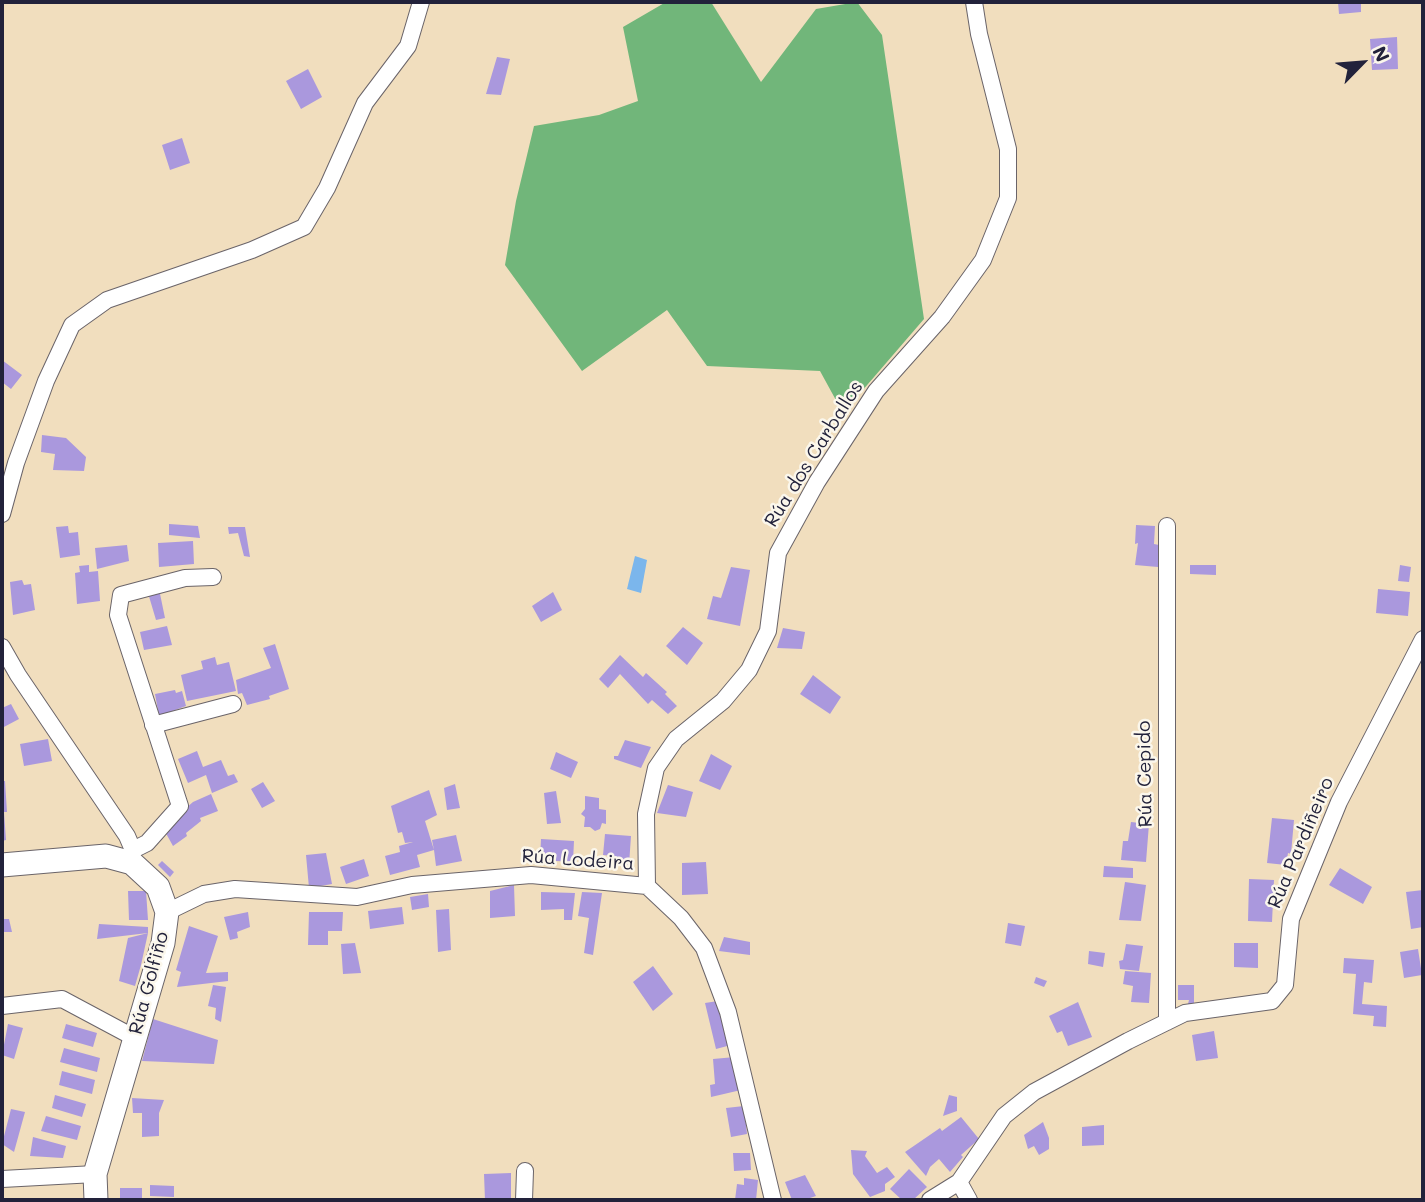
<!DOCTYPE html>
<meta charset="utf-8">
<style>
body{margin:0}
#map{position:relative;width:1425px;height:1202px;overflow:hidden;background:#f1debe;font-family:Mali,sans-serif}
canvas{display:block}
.frame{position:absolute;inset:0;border:4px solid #22223b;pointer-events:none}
.north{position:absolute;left:1327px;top:28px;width:70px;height:70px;-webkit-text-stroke:5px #fbf7ec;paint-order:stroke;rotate:65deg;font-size:19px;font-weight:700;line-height:28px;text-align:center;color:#22223b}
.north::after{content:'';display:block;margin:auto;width:24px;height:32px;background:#22223b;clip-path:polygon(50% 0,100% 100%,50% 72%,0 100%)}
</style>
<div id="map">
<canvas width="1425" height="1202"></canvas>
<div class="frame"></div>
<div class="north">N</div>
</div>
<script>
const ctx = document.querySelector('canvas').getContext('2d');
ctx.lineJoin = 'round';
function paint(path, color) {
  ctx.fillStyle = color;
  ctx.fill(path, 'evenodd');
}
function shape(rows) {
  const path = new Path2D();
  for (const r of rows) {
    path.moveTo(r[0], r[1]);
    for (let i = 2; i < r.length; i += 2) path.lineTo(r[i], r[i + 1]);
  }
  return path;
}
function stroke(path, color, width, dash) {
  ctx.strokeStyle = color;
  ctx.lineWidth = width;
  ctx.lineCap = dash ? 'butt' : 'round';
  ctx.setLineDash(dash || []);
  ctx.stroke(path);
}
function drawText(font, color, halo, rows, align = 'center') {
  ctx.font = font + ' Mali,sans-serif';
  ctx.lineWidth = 5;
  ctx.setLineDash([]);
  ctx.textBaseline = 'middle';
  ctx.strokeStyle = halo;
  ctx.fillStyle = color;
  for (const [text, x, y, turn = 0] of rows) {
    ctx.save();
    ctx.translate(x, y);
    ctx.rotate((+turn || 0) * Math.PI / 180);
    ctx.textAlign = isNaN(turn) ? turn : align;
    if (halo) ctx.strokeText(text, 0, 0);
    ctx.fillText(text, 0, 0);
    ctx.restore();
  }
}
paint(shape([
 [666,2,711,2,761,82,816,9,857,2,882,35,924,319,843,413,820,371,707,366,667,310,582,371,505,265,516,201,534,126,599,115,638,101,623,27]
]), '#71b67a');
paint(shape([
 [635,556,647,560,641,593,627,589]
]), '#7bb6ec');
paint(shape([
 [1338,2,1361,2,1361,12,1339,14],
 [1397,37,1398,69,1372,70,1370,39],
 [497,57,510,59,501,95,486,94],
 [308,69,322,97,301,109,286,81],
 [182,138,190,163,170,170,162,145],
 [2,360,22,375,11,389,2,382],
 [42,435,66,438,86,457,84,471,53,470,55,454,41,452],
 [169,524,198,526,200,538,169,535],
 [1136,525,1155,526,1154,544,1159,545,1158,567,1135,565,1138,543,1135,544],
 [68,526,69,533,78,532,80,555,60,558,56,527],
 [228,527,245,527,250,557,244,556,238,533,229,534],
 [193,541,194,564,159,567,158,543],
 [127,545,129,561,97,569,95,548],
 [89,565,89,572,98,571,100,601,77,604,75,573,80,572,79,566],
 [1190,565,1216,565,1216,575,1190,574],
 [1400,565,1411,567,1409,582,1398,581],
 [731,567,750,570,740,626,707,619,713,596,721,598],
 [22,580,24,585,31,584,35,610,13,615,10,582],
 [159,589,165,618,156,620,148,593],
 [1378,589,1410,592,1408,616,1376,613],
 [553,592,562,610,541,622,532,606],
 [167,626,172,645,144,650,140,632],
 [683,627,703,643,687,665,666,646],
 [783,628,805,632,802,649,777,648],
 [275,644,289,689,269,696,270,699,247,705,242,693,238,694,236,680,271,668,263,648],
 [620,655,643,677,646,673,667,692,665,694,677,706,668,714,652,700,648,704,620,674,608,688,599,679],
 [215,657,217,665,229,662,236,691,187,701,181,675,203,669,201,661],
 [813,675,841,697,830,714,800,694],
 [175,690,176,693,182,691,186,706,159,716,155,694],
 [11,704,19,719,2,728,2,708],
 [48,739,52,761,24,766,20,744],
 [625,740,651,747,641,768,614,759,614,756,618,756],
 [197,751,203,767,221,760,228,776,234,774,238,782,212,793,206,775,188,783,178,759],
 [556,752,578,762,571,778,550,769],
 [711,754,732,766,720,790,699,781],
 [2,781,5,781,7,812,4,812,6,840,2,841],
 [263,782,275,801,262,808,251,789],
 [455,784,460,808,447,810,444,788],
 [668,785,693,792,686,817,657,813],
 [429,790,437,815,425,821,434,850,432,840,456,835,462,861,436,866,434,850,417,855,420,867,390,875,385,856,400,852,399,846,413,842,405,843,402,832,398,833,391,806],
 [556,791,561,823,547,824,544,793],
 [211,794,218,811,200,818,201,821,186,833,187,836,173,846,163,828,193,802],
 [585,796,599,798,599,809,606,810,606,824,602,823,600,829,595,831,590,827,584,827,585,817,581,814,585,809],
 [1272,818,1294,820,1291,854,1288,853,1286,865,1267,863],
 [1131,822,1149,824,1146,862,1121,860,1123,841,1128,841],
 [605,834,631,836,629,865,615,863,614,856,603,855],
 [541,839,574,841,573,862,540,860],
 [326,853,332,884,309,888,306,855],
 [364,859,369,876,346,884,340,867],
 [162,861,174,872,170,877,158,865],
 [706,862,708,894,682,895,682,863],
 [1104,866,1133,868,1133,878,1103,877],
 [1340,868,1372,887,1363,904,1329,885],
 [1249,879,1274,880,1272,922,1248,921],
 [1125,882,1146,885,1141,921,1119,920],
 [514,885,515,916,490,918,490,891],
 [1423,890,1423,927,1411,929,1406,892],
 [128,891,146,891,148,920,129,920],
 [541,892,575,893,572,920,564,920,564,909,541,910],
 [582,892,602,893,593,955,584,953,589,918,578,916],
 [428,894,429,907,412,910,410,897],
 [402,907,404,924,370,929,368,911],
 [449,909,451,950,438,952,436,910],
 [248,912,250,927,237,932,238,938,230,940,224,917],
 [309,912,343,912,342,931,328,931,328,945,308,945],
 [2,919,9,919,12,932,2,932],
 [1008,923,1025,926,1021,946,1005,943],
 [99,924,148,927,148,933,141,965,135,986,119,981,128,938,148,933,97,939],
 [189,926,218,936,206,973,228,972,228,981,177,987,181,972,176,970],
 [724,937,750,942,750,955,719,951],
 [355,943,361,973,343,974,341,944],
 [1234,943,1258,943,1258,968,1234,967],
 [1126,944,1143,946,1139,971,1120,969,1119,961,1123,960],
 [1418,949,1422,975,1404,978,1400,952],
 [1089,951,1105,953,1103,967,1088,964],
 [1344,958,1374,960,1372,983,1364,982,1362,1004,1387,1006,1386,1027,1373,1026,1374,1016,1353,1014,1356,974,1343,973],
 [653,966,673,994,653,1011,633,982],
 [1125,971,1151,973,1149,1003,1131,1002,1133,986,1123,984],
 [1036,977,1047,981,1044,987,1034,983],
 [213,985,226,987,221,1022,215,1019,216,1008,208,1006],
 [1178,985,1194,985,1194,1004,1188,1004,1189,1000,1178,1000],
 [718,1001,731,1045,716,1049,705,1003],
 [1078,1002,1092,1037,1068,1046,1062,1031,1057,1033,1049,1016],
 [153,1019,218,1040,214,1064,142,1061],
 [8,1024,23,1028,14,1059,2,1055],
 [66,1024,97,1033,93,1047,62,1038],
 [1214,1031,1218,1058,1196,1061,1192,1035],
 [64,1048,100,1058,97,1072,60,1062],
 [735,1057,741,1090,711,1097,710,1085,715,1084,713,1059],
 [62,1071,95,1080,92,1094,59,1085],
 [55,1095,86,1104,82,1117,52,1108],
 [949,1095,957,1097,957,1111,943,1116],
 [132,1098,164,1100,159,1113,159,1136,142,1137,142,1113,133,1113],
 [744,1106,747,1134,731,1137,726,1108],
 [11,1109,25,1112,14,1152,2,1144],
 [46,1116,81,1126,77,1140,41,1131],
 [961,1117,979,1139,961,1155,963,1157,950,1172,939,1159,930,1167,926,1176,905,1152,940,1128,942,1131],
 [1043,1122,1049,1138,1049,1149,1039,1155,1034,1146,1028,1149,1024,1135],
 [1104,1125,1104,1145,1082,1146,1082,1127],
 [33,1137,66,1146,63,1158,30,1156],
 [851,1150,867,1151,865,1156,877,1173,887,1167,895,1177,885,1184,885,1191,870,1197,853,1174],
 [733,1153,750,1153,751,1170,734,1171],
 [909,1169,927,1187,913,1200,902,1200,890,1189],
 [511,1173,511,1200,485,1200,484,1174],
 [805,1175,816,1196,804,1200,792,1200,785,1182],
 [744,1178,758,1180,756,1200,735,1200,737,1184,744,1185],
 [150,1185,174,1186,174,1197,150,1196],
 [120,1188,142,1188,142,1200,120,1200]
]), '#aa98dd');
const minor = shape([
 [2,514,16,463,46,381,72,325,107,300,252,250,304,227,327,188,365,103,408,46,421,2],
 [1167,526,1167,1022],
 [2,647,18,675,127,836,133,850,132,861],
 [153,725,233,704],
 [133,850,147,843,180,806,118,615,121,595,185,578,213,577],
 [647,886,646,814,656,768,676,739,723,701,749,670,768,631,778,553,817,482,876,391,942,317,983,260,1008,198,1008,149,979,34,974,2],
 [167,912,204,894,235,889,357,897,412,885,531,875,647,886,681,918,704,948,728,1012,773,1200],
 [2,1006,62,999,135,1038],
 [2,1179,95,1174],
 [959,1182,969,1200],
 [524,1200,525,1171],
 [930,1200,959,1182,1004,1116,1034,1092,1128,1041,1185,1013,1272,1001,1285,985,1291,919,1339,802,1423,639]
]);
const secondary = shape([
 [2,865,106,856,132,863,158,887,167,912,163,943,95,1174,96,1200]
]);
stroke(minor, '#6a6469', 18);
stroke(secondary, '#6a6469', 25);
stroke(minor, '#fff', 16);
stroke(secondary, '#fff', 23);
drawText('19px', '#22223b', '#fbf7ec', [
 ["Rúa dos Carballos",814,454,-58],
 ["Rúa Cepido",1145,774,-91],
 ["Rúa Pardiñeiro",1301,843,-67],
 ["Rúa Lodeira",578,860,4],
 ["Rúa Golfiño",149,983,-75]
]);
</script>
